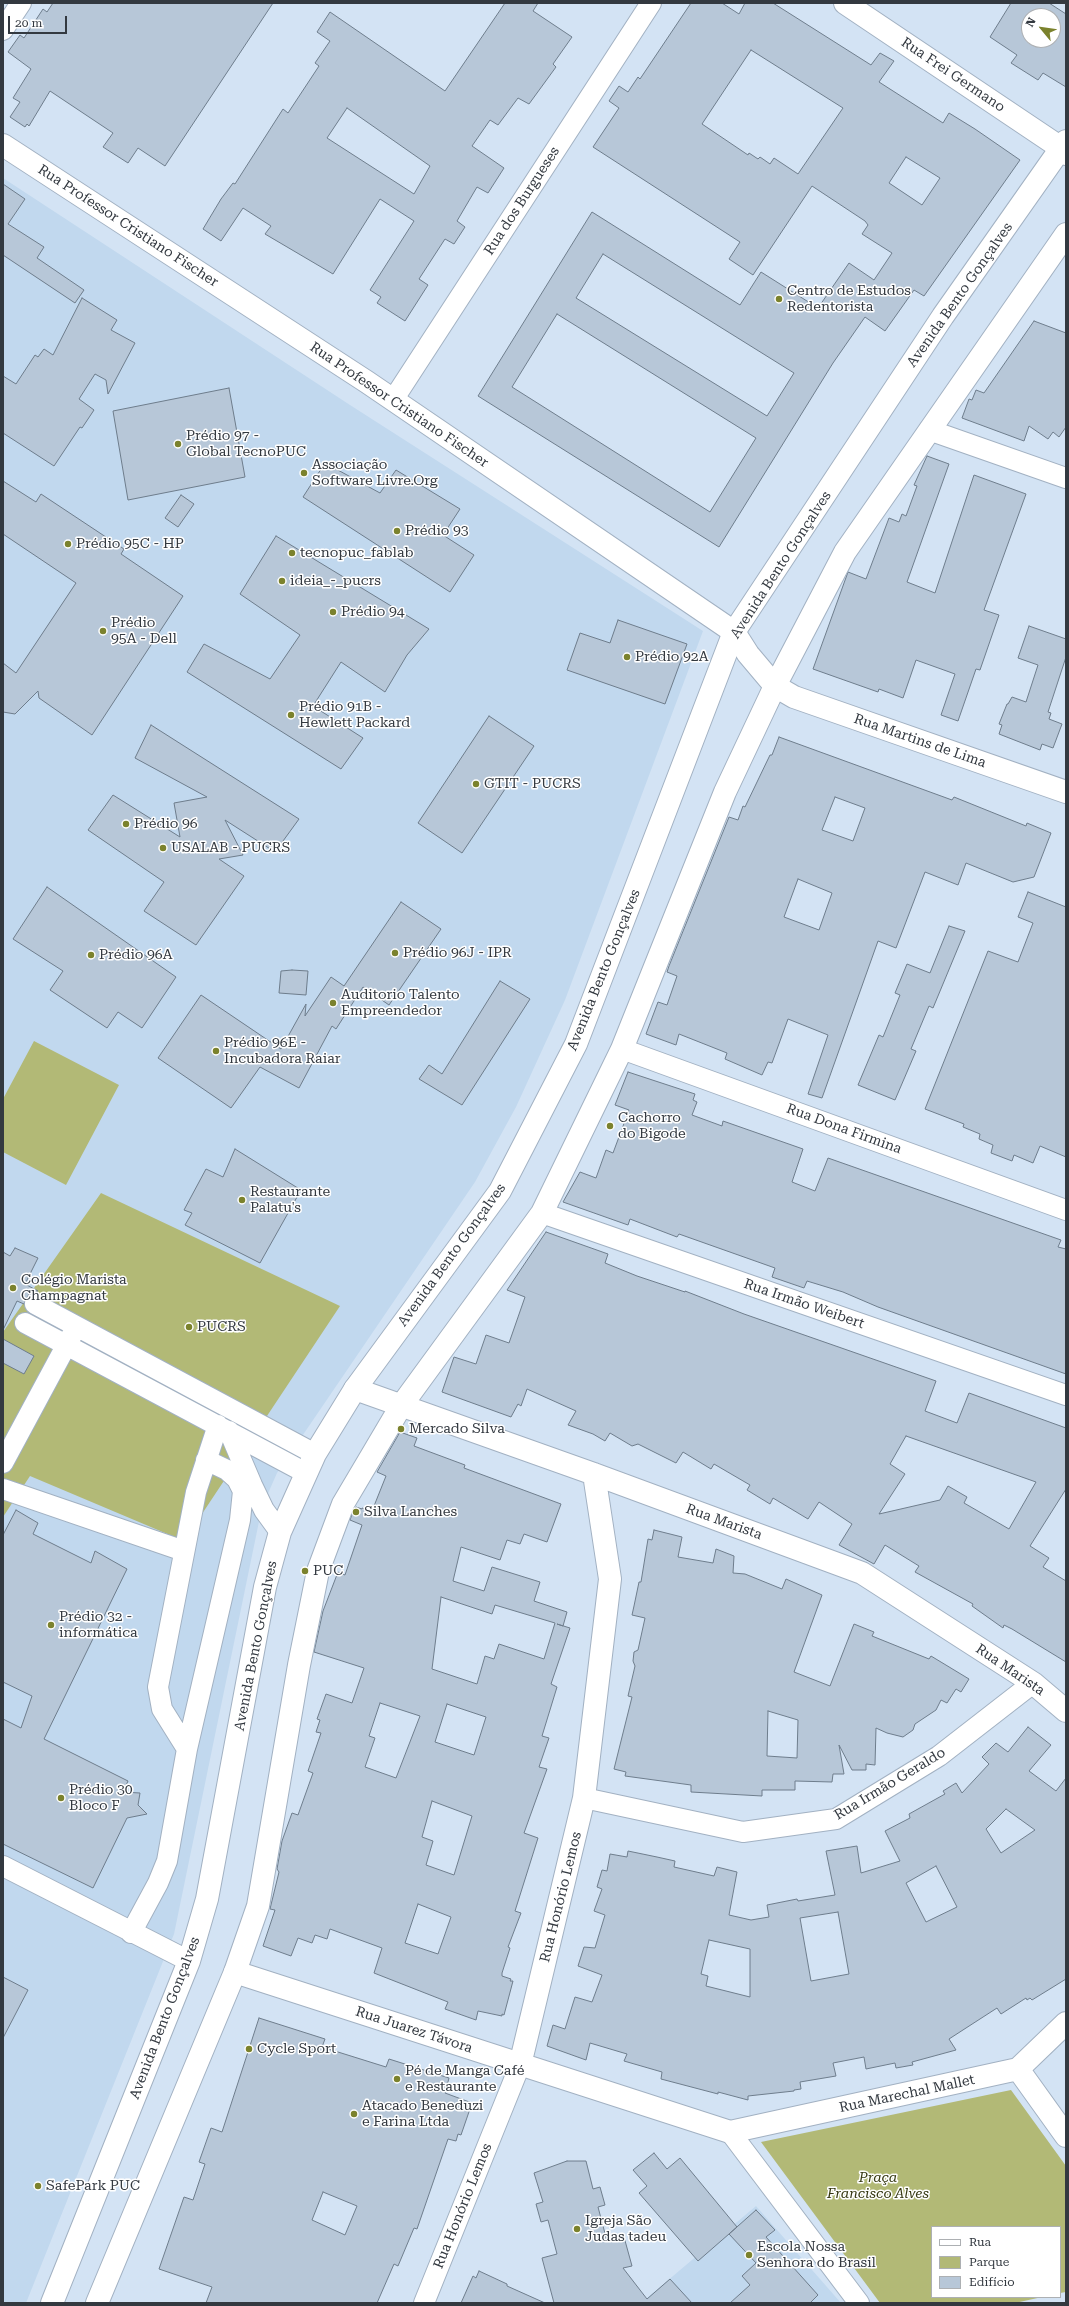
<!DOCTYPE html>
<meta charset="utf-8">
<style>
body{margin:0}
#map{position:relative;width:1069px;height:2306px;overflow:hidden;background:#d3e3f4;font-family:"Roboto Serif",serif}
canvas{display:block}
.frame{position:absolute;inset:0;border:4px solid #333940;pointer-events:none}
.legend{position:absolute;left:931px;top:2226px;width:130px;height:72px;box-sizing:border-box;background:#fff;border:1px solid #adb0b3;margin:0;padding:5px 7px;list-style:none;font-size:12px;color:#333940}
.legend li{display:flex;align-items:center;gap:8px;height:20px}
.legend b{width:20px;border:1px solid #adb0b3}
.north{position:absolute;left:1021px;top:8px;width:40px;height:40px;box-sizing:border-box;background:#fff;border:1px solid #adb0b3;border-radius:50%;rotate:299deg;font-size:11px;font-weight:700;line-height:16px;text-align:center;color:#333940}
.north::after{content:'';display:block;margin:auto;width:14px;height:18px;background:#7b822d;clip-path:polygon(50% 0,100% 100%,50% 72%,0 100%)}
.scale{position:absolute;left:8px;top:16px;width:59px;height:18px;box-sizing:border-box;border:2px solid #333940;border-top:0;padding-left:5px;font-size:12px;line-height:14px;white-space:nowrap;color:#333940;-webkit-text-stroke:3px #fff;paint-order:stroke}
</style>
<div id="map">
<canvas width="1069" height="2306"></canvas>
<div class="frame"></div>
<ul class="legend">
<li><b style="height:5px;background:#fff"></b>Rua</li>
<li><b style="height:11px;background:#b2b976"></b>Parque</li>
<li><b style="height:11px;background:#b7c7d8"></b>Edifício</li>
</ul>
<div class="north">N</div>
<div class="scale">20 m</div>
</div>
<script>
const ctx = document.querySelector('canvas').getContext('2d');
ctx.lineJoin = 'round';
function paint(path, color) {
  ctx.fillStyle = color;
  ctx.fill(path, 'evenodd');
}
function shape(rows) {
  const path = new Path2D();
  for (const r of rows) {
    path.moveTo(r[0], r[1]);
    for (let i = 2; i < r.length; i += 2) path.lineTo(r[i], r[i + 1]);
  }
  return path;
}
function stroke(path, color, width, dash) {
  ctx.strokeStyle = color;
  ctx.lineWidth = width;
  ctx.lineCap = dash ? 'butt' : 'round';
  ctx.setLineDash(dash || []);
  ctx.stroke(path);
}
function drawText(font, color, halo, rows, align = 'center') {
  ctx.font = font + ' "Roboto Serif",serif';
  ctx.lineWidth = 3;
  ctx.setLineDash([]);
  ctx.textBaseline = 'middle';
  ctx.strokeStyle = halo;
  ctx.fillStyle = color;
  for (const [text, x, y, turn = 0] of rows) {
    ctx.save();
    ctx.translate(x, y);
    ctx.rotate((+turn || 0) * Math.PI / 180);
    ctx.textAlign = isNaN(turn) ? turn : align;
    if (halo) ctx.strokeText(text, 0, 0);
    ctx.fillText(text, 0, 0);
    ctx.restore();
  }
}
paint(shape([
 [3,178,350,405,703,631,565,1000,516,1107,475,1182,277,1473,262,1507,174,1934,26,2303,3,2303],
 [756,2206,841,2303,641,2303]
]), '#c1d8ee');
paint(shape([
 [34,1041,119,1085,66,1185,3,1152,3,1099],
 [101,1193,340,1306,184,1541,30,1476,3,1517,3,1332],
 [1011,2090,1066,2166,1066,2292,1060,2293,1060,2227,932,2227,932,2297,1042,2297,1015,2303,880,2303,761,2142]
]), '#b2b976');
const building = shape([
 [53,3,273,3,165,166,138,148,128,163,103,147,113,133,50,91,29,126,27,124,25,127,10,117,20,102,13,98,31,69,8,52,20,35,24,38,43,9,47,12,53,3],
 [505,3,538,3,533,11,572,37,553,64,556,67,529,104,518,98,498,125,490,120,472,146,504,168,488,193,477,187,457,221,465,227,454,244,445,239,419,279,428,285,405,321,377,303,381,297,370,290,414,221,380,199,333,274,265,234,271,226,243,208,221,241,203,229,221,199,233,183,235,184,283,109,288,113,319,66,315,63,330,41,317,32,330,12,445,91,505,3],
 [347,108,430,166,414,194,327,138,347,108],
 [691,3,722,3,739,14,745,3,773,3,871,65,880,53,894,61,879,82,943,123,949,113,975,129,1020,160,924,296,914,290,885,331,865,317,833,363,719,547,478,396,592,212,740,305,761,272,818,308,849,263,874,280,892,253,862,234,868,225,865,221,812,186,753,275,729,259,740,242,593,147,619,108,609,101,619,86,628,92,638,77,640,79,691,3],
 [751,50,843,108,798,174,774,158,770,164,760,157,758,159,749,153,748,155,702,124,751,50],
 [906,157,940,178,922,205,889,183,906,157],
 [603,254,794,373,767,416,576,298,603,254],
 [557,314,756,438,710,512,512,387,557,314],
 [1011,3,1049,3,1066,14,1066,87,1043,73,1038,80,1011,63,1017,55,990,37,1011,3],
 [1029,16,1053,16,1053,40,1029,40,1029,16],
 [3,184,25,199,8,224,44,247,37,258,84,290,75,303,3,255,3,184],
 [82,298,117,320,111,330,135,343,108,394,106,380,95,374,79,399,94,410,82,428,80,427,54,466,3,433,3,376,16,384,35,355,38,357,44,349,53,355,82,298],
 [1034,321,1066,333,1066,427,1059,437,1053,432,1048,439,1029,426,1024,441,962,418,969,399,972,400,976,390,984,393,1034,321],
 [229,388,245,477,128,500,113,411,229,388],
 [927,456,949,464,907,582,935,593,974,475,1026,494,984,610,999,615,980,670,976,669,958,721,941,715,955,674,916,660,903,698,879,689,878,692,813,669,848,572,866,579,889,518,899,522,902,514,906,516,917,486,914,485,927,456],
 [325,463,380,493,396,470,460,509,443,535,474,555,450,592,303,497,325,463],
 [3,481,36,502,41,494,124,549,121,554,183,596,92,735,39,698,38,691,15,714,3,712,3,663,16,673,76,583,3,534,3,481],
 [181,495,194,504,178,527,165,518,181,495],
 [276,536,429,629,407,655,385,692,341,662,313,706,363,738,341,769,187,672,204,644,270,679,300,635,240,594,276,536],
 [618,620,687,644,665,704,567,670,580,633,610,643,618,620],
 [1029,626,1066,639,1066,657,1048,712,1051,713,1049,719,1062,724,1053,748,1042,744,1040,750,999,734,1002,725,999,724,1007,704,1008,704,1012,697,1026,702,1038,665,1018,658,1029,626],
 [489,716,534,746,462,853,418,823,489,716],
 [151,725,299,819,275,852,225,820,243,855,219,859,244,876,196,945,144,911,164,882,88,830,113,795,180,837,174,803,207,797,135,758,151,725],
 [779,737,952,800,954,797,1026,826,1027,823,1051,833,1034,877,1013,882,966,863,958,885,925,872,896,948,878,941,822,1098,808,1094,828,1035,788,1019,772,1063,768,1062,762,1075,725,1059,727,1053,679,1034,676,1045,646,1034,658,1002,667,1005,677,976,667,972,669,966,729,817,738,820,743,806,745,807,770,755,772,755,779,737],
 [835,797,865,808,853,841,822,830,835,797],
 [798,879,832,893,819,930,784,917,798,879],
 [47,887,176,977,142,1028,118,1012,107,1028,50,990,63,971,13,939,47,887],
 [1028,892,1066,907,1066,1157,1040,1146,1033,1163,1014,1155,1012,1161,991,1153,993,1145,979,1139,980,1134,963,1127,964,1124,925,1109,988,951,1018,962,1033,923,1018,917,1028,892],
 [401,902,441,929,389,1005,363,987,336,1029,332,1026,299,1088,260,1067,231,1108,158,1058,201,995,281,1049,306,1004,305,1016,331,977,344,986,401,902],
 [949,926,965,931,933,1008,929,1006,911,1049,916,1051,895,1100,858,1085,879,1035,883,1037,900,995,895,993,907,964,930,973,949,926],
 [292,970,308,971,306,995,279,993,281,971,292,970],
 [500,981,530,999,462,1105,419,1079,429,1065,442,1074,500,981],
 [628,1072,695,1094,693,1100,697,1102,692,1115,722,1126,723,1121,803,1149,792,1182,815,1191,828,1158,1061,1240,1058,1247,1066,1249,1066,1374,878,1307,843,1292,807,1281,804,1288,772,1277,775,1268,679,1234,677,1237,630,1219,628,1225,563,1202,580,1172,596,1178,606,1150,613,1153,629,1110,615,1105,628,1072],
 [235,1149,301,1190,260,1263,185,1225,192,1213,184,1210,206,1169,223,1177,235,1149],
 [546,1232,608,1254,605,1263,637,1276,685,1292,685,1291,744,1314,936,1381,925,1411,957,1423,969,1393,1066,1428,1066,1489,1030,1546,1049,1558,1043,1567,1066,1581,1066,1662,1012,1629,1004,1625,1003,1628,972,1606,973,1604,915,1572,919,1566,885,1545,874,1564,839,1545,852,1524,819,1502,808,1519,773,1498,770,1504,747,1490,750,1485,714,1464,711,1469,683,1452,676,1463,638,1444,632,1446,610,1433,605,1441,593,1434,568,1425,576,1411,527,1389,521,1406,518,1404,511,1417,442,1392,454,1357,476,1364,486,1335,509,1343,525,1297,507,1290,546,1232],
 [906,1436,1036,1482,1009,1529,964,1503,967,1497,948,1486,940,1500,879,1514,905,1474,890,1464,906,1436],
 [15,1248,38,1258,25,1284,38,1291,29,1294,24,1304,17,1301,3,1330,3,1252,10,1256,15,1248],
 [3,1339,34,1356,24,1374,3,1363,3,1339],
 [400,1432,417,1438,414,1446,465,1465,464,1468,561,1504,547,1542,524,1534,520,1544,507,1540,500,1560,461,1547,453,1581,484,1591,492,1567,540,1582,534,1601,567,1612,563,1626,557,1624,570,1628,551,1684,557,1687,542,1736,549,1738,539,1767,547,1769,524,1833,538,1838,515,1911,521,1913,508,1947,510,1948,502,1973,502,1976,511,1979,510,1981,513,1981,504,2015,502,2014,502,2016,478,2011,476,2020,445,2009,448,2002,374,1973,382,1948,330,1929,327,1939,315,1935,312,1943,298,1938,291,1956,263,1946,275,1910,270,1909,279,1872,277,1869,282,1841,292,1813,298,1815,313,1773,308,1771,321,1733,316,1732,320,1720,317,1719,326,1694,352,1703,364,1668,314,1652,323,1611,338,1572,345,1575,362,1525,350,1520,354,1509,356,1507,362,1509,362,1508,372,1511,386,1476,377,1472,400,1432],
 [441,1597,492,1614,495,1605,555,1623,544,1659,499,1644,494,1659,485,1656,477,1684,432,1669,441,1597],
 [380,1703,420,1716,396,1778,365,1767,375,1738,369,1736,380,1703],
 [447,1704,486,1717,474,1755,435,1742,447,1704],
 [432,1801,472,1816,454,1875,426,1865,433,1841,422,1837,432,1801],
 [418,1904,451,1917,438,1954,405,1943,418,1904],
 [16,1510,38,1523,33,1534,91,1563,95,1551,127,1569,44,1739,128,1781,123,1792,140,1793,138,1805,147,1814,127,1818,93,1888,3,1844,3,1719,21,1728,32,1696,3,1682,3,1535,16,1510],
 [654,1530,682,1537,678,1557,713,1563,716,1549,734,1556,733,1573,745,1574,782,1589,786,1579,822,1595,794,1672,830,1686,854,1624,874,1632,872,1636,929,1659,931,1656,969,1679,961,1692,956,1689,947,1703,941,1700,936,1710,915,1724,913,1730,903,1737,887,1733,876,1728,875,1765,866,1764,866,1770,852,1770,839,1745,844,1774,833,1774,832,1782,795,1781,795,1790,762,1790,762,1796,691,1792,691,1785,625,1776,626,1772,614,1769,632,1697,628,1696,635,1666,633,1661,634,1652,638,1650,645,1618,632,1615,634,1606,639,1582,641,1582,648,1539,652,1540,654,1530],
 [768,1711,798,1720,797,1758,767,1756,768,1711],
 [1028,1727,1051,1745,1029,1771,1056,1791,1066,1778,1066,1979,1032,2000,1030,1998,1027,2000,1026,1998,1001,2014,997,2008,949,2039,956,2050,912,2062,913,2065,896,2068,895,2063,866,2069,864,2057,833,2063,836,2076,800,2082,801,2089,794,2090,794,2091,748,2096,748,2100,718,2092,718,2094,661,2079,662,2072,624,2061,627,2054,590,2043,586,2060,547,2046,553,2025,565,2029,575,1997,592,2002,602,1975,578,1966,584,1947,595,1948,605,1915,594,1911,602,1889,597,1887,602,1870,607,1871,610,1854,627,1857,628,1851,657,1857,675,1861,674,1867,714,1876,717,1867,737,1872,729,1915,751,1920,769,1917,767,1905,797,1899,798,1901,835,1895,826,1851,857,1846,861,1873,900,1861,885,1831,910,1818,909,1814,945,1794,943,1791,956,1783,962,1793,989,1764,982,1757,996,1743,1008,1752,1028,1727],
 [1006,1809,1035,1830,1001,1853,986,1829,1006,1809],
 [936,1866,957,1907,926,1922,906,1883,936,1866],
 [838,1912,849,1974,811,1981,800,1918,838,1912],
 [709,1940,750,1949,750,1997,706,1986,708,1976,701,1974,709,1940],
 [3,1977,28,1990,3,2038,3,1977],
 [259,2018,325,2039,322,2047,386,2067,389,2059,449,2078,445,2093,472,2103,461,2135,458,2134,456,2141,448,2139,417,2229,414,2228,398,2266,394,2264,377,2303,206,2303,212,2287,159,2269,184,2197,193,2200,205,2164,199,2162,211,2128,222,2132,259,2018],
 [323,2192,357,2206,345,2235,312,2220,323,2192],
 [654,2153,667,2169,680,2158,737,2227,698,2261,639,2193,647,2186,633,2170,654,2153],
 [567,2161,586,2161,593,2189,600,2187,605,2205,598,2207,607,2241,624,2237,632,2266,623,2268,647,2299,670,2279,692,2303,554,2303,542,2258,557,2254,548,2220,541,2222,536,2204,543,2202,534,2173,567,2161],
 [756,2210,775,2230,766,2237,818,2295,810,2303,730,2303,750,2285,742,2276,756,2263,729,2234,756,2210],
 [479,2271,507,2284,507,2286,545,2303,461,2303,473,2276,476,2278,479,2271]
]);
paint(building, '#b7c7d8');
stroke(building, '#6e7d8c', 1);
const minor = shape([
 [3,30,21,3],
 [393,400,651,3],
 [929,430,1066,478],
 [622,1049,1066,1210],
 [542,1213,1066,1395],
 [35,1304,315,1454],
 [25,1323,306,1473],
 [229,1431,252,1485,264,1510,280,1532],
 [3,1463,73,1333],
 [3,1489,184,1551],
 [187,1749,162,1709,158,1687,196,1492,218,1425],
 [584,1798,743,1832,836,1819,939,1756,1033,1683],
 [3,1866,189,1961],
 [131,1933,158,1883,167,1861,187,1749,240,1520,243,1491,237,1479,227,1470,206,1460],
 [730,2132,859,2303],
 [424,2303,520,2065]
]);
const tertiary = shape([
 [775,686,794,697,1066,792],
 [355,1389,594,1474,862,1573,1033,1683,1066,1711],
 [235,1972,730,2132,1018,2069,1066,2023],
 [520,2065,584,1798,610,1579,594,1474],
 [1018,2069,1066,2136]
]);
const secondary = shape([
 [845,3,1061,148,1066,154],
 [3,145,367,382,734,632,748,654,775,686]
]);
const primary = shape([
 [52,2303,189,1961,207,1899,265,1587,280,1532,315,1454,355,1389,500,1191,576,1044,734,632,943,316,1066,141],
 [97,2303,235,1972,258,1906,299,1665,318,1571,343,1504,401,1406,542,1213,622,1049,725,792,775,686,845,552,1066,234]
]);
stroke(minor, '#a2b1c2', 22);
stroke(tertiary, '#a2b1c2', 24);
stroke(secondary, '#a2b1c2', 24);
stroke(primary, '#a2b1c2', 24);
stroke(minor, '#fff', 20);
stroke(tertiary, '#fff', 22);
stroke(secondary, '#fff', 22);
stroke(primary, '#fff', 22);
for (const [x, y, r, color] of [
 [779,299,4,"#7b822d"],
 [178,444,4,"#7b822d"],
 [304,473,4,"#7b822d"],
 [397,531,4,"#7b822d"],
 [68,544,4,"#7b822d"],
 [292,553,4,"#7b822d"],
 [282,581,4,"#7b822d"],
 [333,612,4,"#7b822d"],
 [103,631,4,"#7b822d"],
 [627,657,4,"#7b822d"],
 [291,715,4,"#7b822d"],
 [476,784,4,"#7b822d"],
 [126,824,4,"#7b822d"],
 [163,848,4,"#7b822d"],
 [395,953,4,"#7b822d"],
 [91,955,4,"#7b822d"],
 [333,1003,4,"#7b822d"],
 [216,1051,4,"#7b822d"],
 [610,1126,4,"#7b822d"],
 [242,1200,4,"#7b822d"],
 [13,1288,4,"#7b822d"],
 [189,1327,4,"#7b822d"],
 [401,1429,4,"#7b822d"],
 [356,1512,4,"#7b822d"],
 [305,1571,4,"#7b822d"],
 [51,1625,4,"#7b822d"],
 [61,1798,4,"#7b822d"],
 [249,2049,4,"#7b822d"],
 [397,2079,4,"#7b822d"],
 [354,2114,4,"#7b822d"],
 [38,2186,4,"#7b822d"],
 [577,2229,4,"#7b822d"],
 [749,2255,4,"#7b822d"]
]) {
  const dot = new Path2D();
  dot.arc(x, y, r, 0, 2 * Math.PI);
  ctx.fillStyle = color;
  ctx.fill(dot);
  stroke(dot, '#fff', 1.5);
}
drawText('14px', '#333940', '#fff', [
 ["Rua Frei Germano",953,75,34],
 ["Rua dos Burgueses",522,201,-57],
 ["Rua Professor Cristiano Fischer",128,226,33],
 ["Avenida Bento Gonçalves",960,295,-55],
 ["Rua Professor Cristiano Fischer",399,405,34],
 ["Avenida Bento Gonçalves",781,565,-57],
 ["Rua Martins de Lima",920,741,19],
 ["Avenida Bento Gonçalves",604,970,-68],
 ["Rua Dona Firmina",844,1129,20],
 ["Avenida Bento Gonçalves",452,1255,-54],
 ["Rua Irmão Weibert",804,1304,19],
 ["Rua Marista",724,1522,20],
 ["Avenida Bento Gonçalves",256,1646,-79],
 ["Rua Marista",1010,1670,34],
 ["Rua Irmão Geraldo",890,1784,-31],
 ["Rua Honório Lemos",561,1897,-76],
 ["Avenida Bento Gonçalves",165,2018,-69],
 ["Rua Juarez Távora",414,2030,18],
 ["Rua Marechal Mallet",907,2094,-12],
 ["Rua Honório Lemos",463,2206,-68]
]);
drawText('14px', '#333940', '#fff', [
 ["Centro de Estudos",787,291],
 ["Redentorista",787,307],
 ["Prédio 97 -",186,436],
 ["Global TecnoPUC",186,452],
 ["Associação",312,465],
 ["Software Livre.Org",312,481],
 ["Prédio 93",405,531],
 ["Prédio 95C - HP",76,544],
 ["tecnopuc_fablab",300,553],
 ["ideia_-_pucrs",290,581],
 ["Prédio 94",341,612],
 ["Prédio",111,623],
 ["95A - Dell",111,639],
 ["Prédio 92A",635,657],
 ["Prédio 91B -",299,707],
 ["Hewlett Packard",299,723],
 ["GTIT - PUCRS",484,784],
 ["Prédio 96",134,824],
 ["USALAB - PUCRS",171,848],
 ["Prédio 96J - IPR",403,953],
 ["Prédio 96A",99,955],
 ["Auditorio Talento",341,995],
 ["Empreendedor",341,1011],
 ["Prédio 96E -",224,1043],
 ["Incubadora Raiar",224,1059],
 ["Cachorro",618,1118],
 ["do Bigode",618,1134],
 ["Restaurante",250,1192],
 ["Palatu's",250,1208],
 ["Colégio Marista",21,1280],
 ["Champagnat",21,1296],
 ["PUCRS",197,1327],
 ["Mercado Silva",409,1429],
 ["Silva Lanches",364,1512],
 ["PUC",313,1571],
 ["Prédio 32 -",59,1617],
 ["informática",59,1633],
 ["Prédio 30",69,1790],
 ["Bloco F",69,1806],
 ["Cycle Sport",257,2049],
 ["Pé de Manga Café",405,2071],
 ["e Restaurante",405,2087],
 ["Atacado Beneduzi",362,2106],
 ["e Farina Ltda",362,2122],
 ["SafePark PUC",46,2186],
 ["Igreja São",585,2221],
 ["Judas tadeu",585,2237],
 ["Escola Nossa",757,2247],
 ["Senhora do Brasil",757,2263]
], 'left');
drawText('italic 14px', '#363912', '#fff', [
 ["Praça",878,2178],
 ["Francisco Alves",878,2194]
]);
</script>
